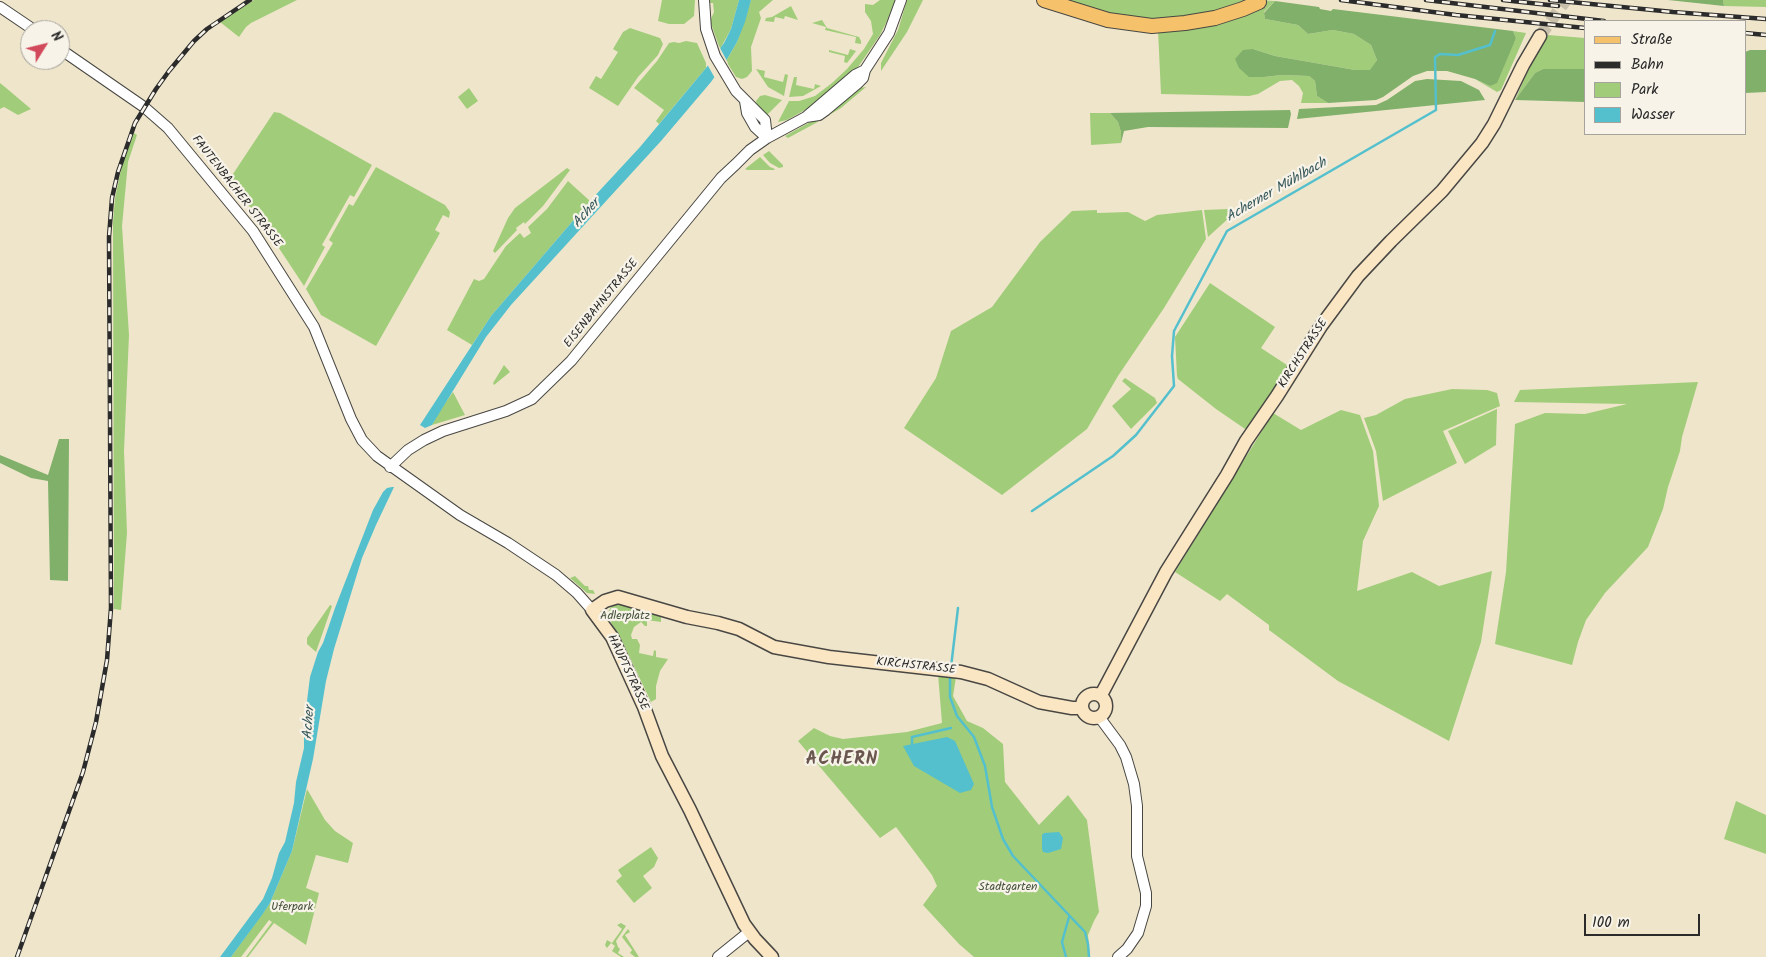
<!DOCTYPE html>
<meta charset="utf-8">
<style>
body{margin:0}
#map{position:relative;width:1766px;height:957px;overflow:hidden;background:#efe5cb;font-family:Kalam,sans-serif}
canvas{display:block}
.legend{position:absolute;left:1584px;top:20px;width:162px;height:115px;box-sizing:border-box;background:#f7f3e8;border:1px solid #a5a39c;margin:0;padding:6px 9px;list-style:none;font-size:15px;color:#2b2b2b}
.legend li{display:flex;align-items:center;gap:10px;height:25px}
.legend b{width:25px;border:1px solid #a5a39c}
.north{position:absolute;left:20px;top:20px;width:50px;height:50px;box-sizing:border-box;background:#f7f3e8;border:1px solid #a5a39c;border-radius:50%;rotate:54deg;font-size:14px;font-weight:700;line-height:20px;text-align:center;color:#2b2b2b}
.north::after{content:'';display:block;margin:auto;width:18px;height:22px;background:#d1495b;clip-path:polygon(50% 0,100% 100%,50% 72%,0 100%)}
.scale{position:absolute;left:1584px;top:914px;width:116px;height:22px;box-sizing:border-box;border:2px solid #2b2b2b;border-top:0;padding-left:6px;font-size:15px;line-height:18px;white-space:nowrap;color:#2b2b2b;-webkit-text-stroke:4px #f7f3e8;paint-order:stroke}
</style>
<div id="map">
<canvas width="1766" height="957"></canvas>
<ul class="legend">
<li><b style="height:6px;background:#f5c16b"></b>Straße</li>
<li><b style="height:6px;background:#2b2b2b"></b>Bahn</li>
<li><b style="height:14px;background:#a1cd7a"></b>Park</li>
<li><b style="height:14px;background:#54c0cd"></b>Wasser</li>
</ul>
<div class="north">N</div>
<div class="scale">100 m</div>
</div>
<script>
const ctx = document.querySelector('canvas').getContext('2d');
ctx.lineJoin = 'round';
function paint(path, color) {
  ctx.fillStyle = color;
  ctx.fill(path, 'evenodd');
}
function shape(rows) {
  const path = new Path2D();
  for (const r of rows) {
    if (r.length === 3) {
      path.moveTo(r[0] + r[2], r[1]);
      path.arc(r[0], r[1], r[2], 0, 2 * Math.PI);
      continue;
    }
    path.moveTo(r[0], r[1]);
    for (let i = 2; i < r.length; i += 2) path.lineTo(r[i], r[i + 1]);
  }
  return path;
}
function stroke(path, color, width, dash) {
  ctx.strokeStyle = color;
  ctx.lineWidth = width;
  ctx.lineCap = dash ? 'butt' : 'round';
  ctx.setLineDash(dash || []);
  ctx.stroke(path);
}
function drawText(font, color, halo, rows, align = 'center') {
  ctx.font = font + ' Kalam,sans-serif';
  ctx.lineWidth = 4.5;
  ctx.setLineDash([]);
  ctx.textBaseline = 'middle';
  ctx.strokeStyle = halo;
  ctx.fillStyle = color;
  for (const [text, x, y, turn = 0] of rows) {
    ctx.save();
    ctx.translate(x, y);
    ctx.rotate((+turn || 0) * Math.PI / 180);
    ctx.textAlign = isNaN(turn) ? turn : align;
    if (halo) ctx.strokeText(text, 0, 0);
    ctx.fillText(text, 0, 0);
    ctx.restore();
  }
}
paint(shape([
 [254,0,297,0,251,23,246,27,239,37,220,22],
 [662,0,695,0,694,16,684,24,669,24,658,21],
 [709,0,739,0,731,29,720,49,710,21,714,12,713,3,709,3],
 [751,0,773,0,759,12,761,18,751,47,752,71,747,77,742,79,736,77,726,61,737,42],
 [880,0,895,0,888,19,880,35,856,70,814,105,787,120,778,122,789,101,799,101,815,96,832,83,847,69,864,49,873,34,871,21,865,12,865,4,873,5],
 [907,0,923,0,907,32,881,71,881,63,898,30],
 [1058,0,1246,0,1211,12,1156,21,1108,16],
 [1256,0,1275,1,1264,12,1265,19,1298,25,1308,34,1333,30,1354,34,1371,45,1377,60,1371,70,1355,70,1275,56,1253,49,1264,77,1282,75,1309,76,1315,81,1317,96,1328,103,1301,103,1303,93,1299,86,1292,80,1280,81,1258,94,1249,96,1161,94,1158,30,1243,16,1266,7],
 [1723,0,1766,0,1766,7,1724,6],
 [791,6,798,20,785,16,784,19,775,17,774,22,765,21,766,18,772,17],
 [822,20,827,28,859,37,861,41,861,44,855,43,856,37,825,30,826,27,812,23],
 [630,28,660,38,663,44,658,55,638,77,618,106,589,88,596,76,601,79,618,52,613,49,623,32],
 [1513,31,1526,33,1501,90,1497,92,1475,79,1490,86,1516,38],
 [1548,35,1585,38,1585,69,1543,69,1535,73,1515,100,1531,64],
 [686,41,697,43,706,63,706,68,659,124,656,121,664,110,634,88,657,61,669,43,674,42,679,43],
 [850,49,856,51,847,63,844,62,845,56,829,52,829,50,848,55],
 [756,69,765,71,764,77,783,82,785,74,788,75,784,96,768,87],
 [794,77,797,77,796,85,814,89,815,84,821,86,803,96,789,97],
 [0,83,5,87,31,109,18,115,4,107,0,109],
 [866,87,841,108,814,124,788,138,785,136,823,115,858,88],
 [469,88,478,101,467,109,458,97],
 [765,95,782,100,766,116,757,106,756,101,760,96],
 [274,112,280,113,372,165,354,197,350,195,322,245,325,247,304,286,263,224,230,181,231,177],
 [1090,113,1110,113,1118,122,1121,132,1121,143,1091,145],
 [134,133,137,135,128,162,122,226,129,335,124,451,127,533,121,610,114,609,113,222,115,198,122,165],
 [769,151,783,165,783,167,779,168,770,163,763,155],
 [760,157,770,167,775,169,774,170,747,170,745,169],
 [376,167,445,205,450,212,449,218,443,215,435,230,440,233,376,346,321,315,306,289,333,243,329,240,349,204,353,206],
 [567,168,570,170,543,206,525,224,524,222,516,228,517,230,495,253,493,251,508,218,515,208],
 [568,181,590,201,491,316,472,345,447,330,474,279,479,281,484,279,506,246,520,233,524,238,531,233,528,227,547,209],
 [1228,209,1230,217,1208,237,1204,210],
 [1097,210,1097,213,1128,212,1145,221,1157,215,1202,210,1206,239,1164,308,1118,376,1087,429,1002,495,904,428,936,378,951,331,992,307,1040,242,1072,211],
 [1210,283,1275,327,1261,348,1290,367,1248,431,1216,409,1178,379,1177,376,1175,337],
 [504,365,510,372,494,385,493,383],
 [1125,378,1155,398,1157,403,1131,429,1112,406,1131,389,1122,381],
 [1698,382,1682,437,1680,451,1668,487,1663,509,1648,547,1605,593,1586,620,1578,642,1572,665,1495,644,1506,572,1515,424,1545,413,1585,414,1627,404,1514,402,1520,390],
 [1452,389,1487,390,1497,393,1500,406,1443,431,1457,463,1383,501,1376,451,1364,418,1376,415,1405,399],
 [453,392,465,415,432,425,440,410],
 [1497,409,1496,445,1465,464,1448,431],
 [1341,410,1360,415,1373,451,1379,506,1363,541,1357,591,1412,572,1439,586,1492,571,1481,642,1449,741,1338,681,1269,630,1269,625,1227,594,1220,601,1175,572,1273,413,1301,430],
 [575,576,585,586,588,586,589,590,593,590,595,594,587,593,570,578],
 [618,603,661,617,661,622,647,620,647,626,645,626,641,622,634,627,631,635,632,639,637,639,640,645,639,653,653,656,654,650,656,651,656,657,668,659,660,671,656,686,656,699,651,702,622,641,621,643,607,614,611,607],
 [330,605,332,606,316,652,307,644,307,638],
 [938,674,956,677,953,696,967,721,983,728,1003,744,1005,782,1039,825,1068,795,1087,820,1099,912,1094,921,1088,935,1090,957,974,957,959,944,923,905,937,886,932,875,896,827,880,838,798,741,814,728,830,736,843,739,907,732,942,723],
 [307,789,325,820,335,831,353,843,348,863,316,855,306,888,319,893,306,945,274,923,248,957,246,957,272,922,269,920,241,957,231,957,270,903,292,851],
 [1736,801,1766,815,1766,854,1724,839],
 [651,847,658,858,654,867,643,876,652,888,634,903,616,881,622,876,618,870],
 [621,923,626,926,616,941,618,947,620,949,618,953,624,957,621,957,612,951,615,946,611,943,607,948,605,945,607,940,612,943,622,929,617,925],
 [628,929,630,932,625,935,639,957,635,957,630,953,632,950,622,937]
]), '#a1cd7a');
paint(shape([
 [1668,0,1723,0,1724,6],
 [1275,1,1319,7,1320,9,1331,11,1333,9,1513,31,1516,38,1497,83,1490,86,1475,79,1447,71,1427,71,1413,76,1383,97,1376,100,1328,103,1317,96,1315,81,1309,76,1282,75,1264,77,1249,77,1239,68,1235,59,1243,50,1253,49,1275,56,1355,70,1370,70,1377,60,1371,45,1354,34,1333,30,1308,34,1298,25,1265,19,1264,13],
 [1750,50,1766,50,1766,92,1745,93,1745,52],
 [1543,69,1585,69,1585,102,1515,100,1535,73],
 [1427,79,1461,81,1479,90,1485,100,1297,119,1299,109,1376,105,1387,100,1415,81],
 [1290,110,1291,114,1288,128,1148,127,1124,131,1121,143,1121,132,1118,122,1110,113],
 [59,439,69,439,68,581,50,580,48,481,31,478,0,463,0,455,48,475]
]), '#80b06a');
paint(shape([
 [739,0,751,0,745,22,737,42,726,61,711,82,661,141,511,305,486,337,432,425,425,428,420,425,491,316,590,201,640,147,706,68,724,43,731,29],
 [392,487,394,487,376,525,362,558,334,649,326,681,313,759,292,851,270,903,262,915,231,957,220,957,263,899,272,878,279,853,285,842,294,803,296,782,304,748,304,725,310,677,318,652,323,643,335,608,373,510,383,492,387,488],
 [947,737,955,741,974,784,971,790,960,793,914,766,903,746],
 [1059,832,1063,838,1061,849,1048,853,1043,852,1042,849,1042,835,1044,833]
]), '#54c0cd');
paint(shape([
 [719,46,728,63,716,80,707,64]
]), '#efe5cb');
stroke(shape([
 [1032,511,1113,456,1136,435,1174,386,1172,356,1174,331,1227,231,1436,110,1435,57,1440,54,1458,55,1490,45,1495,31],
 [951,667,958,608],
 [950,675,950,697,957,716,974,737,985,766,992,807,1003,839,1013,856,1085,932,1088,944,1089,957],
 [912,744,912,737,951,728],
 [1066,957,1062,942,1069,917]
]), '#54c0cd', 2.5);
stroke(shape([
 [1540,36,1566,0]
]), '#c8c0ab', 12, [12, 6]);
const tertiary = shape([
 [704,0,706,29,715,56,736,91,765,120,767,138],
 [0,7,34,30],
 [60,49,144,107,168,128,253,231,314,327,351,419,362,440,377,456,460,515,508,543,556,575,577,593,592,610],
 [745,101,747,113,755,127,767,138],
 [807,116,855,75,865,70,889,33,901,0],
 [390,467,408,450,424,440,443,431,506,411,532,399,571,361,721,178,736,164,750,150,767,138,806,117,819,115,826,110,857,84,863,78,865,70],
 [1100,718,1120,745,1126,757,1134,784,1137,806,1137,856,1146,893,1146,906,1138,933,1127,949,1118,957],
 [718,957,749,932]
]);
const secondary = shape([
 [1094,706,12],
 [1101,695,1166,572,1227,475,1246,441,1277,396,1321,326,1358,276,1391,241,1442,191,1482,143,1494,124,1523,65,1540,36],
 [772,957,755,939,744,924,690,810,662,756,644,707,612,637,592,610,605,601,618,597,687,617,718,623,739,629,774,647,829,657,961,672,988,679,1039,702,1072,708,1082,708]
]);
const primary = shape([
 [1044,0,1108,20,1152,26,1185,23,1215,18,1243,9,1259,2]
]);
stroke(tertiary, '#484743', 12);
stroke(secondary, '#484743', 15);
stroke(primary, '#484743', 16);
stroke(tertiary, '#fff', 10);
stroke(secondary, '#fbe6c4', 12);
stroke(primary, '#f5c16b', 14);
const rail = shape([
 [1341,0,1456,15,1585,28],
 [1426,0,1604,21],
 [1503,0,1558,6],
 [1550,0,1673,12,1766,19],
 [1745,33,1766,35],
 [17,957,83,772,96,722,107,660,111,608,109,237,112,198,118,172,135,123,156,89,169,71,194,41,207,29,250,0]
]);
stroke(rail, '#2b2b2b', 4.5);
stroke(rail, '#f7f3e8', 2.5, [8]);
drawText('12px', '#2b2b2b', '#f7f3e8', [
 ["FAUTENBACHER STRASSE",236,192,52],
 ["EISENBAHNSTRASSE",602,304,-51],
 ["KIRCHSTRASSE",1304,354,-57],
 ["KIRCHSTRASSE",916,667,6],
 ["HAUPTSTRASSE",627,673,65]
]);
drawText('12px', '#48543f', '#f7f3e8', [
 ["Adlerplatz",625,617],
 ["Stadtgarten",1008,888],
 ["Uferpark",292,908]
]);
drawText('italic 14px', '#37585c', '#f7f3e8', [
 ["Acherner Mühlbach",1277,191,-30],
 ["Acher",587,214,-48],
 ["Acher",310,723,-86]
]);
ctx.letterSpacing = '1px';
drawText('bold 18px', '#69564e', '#f7f3e8', [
 ["ACHERN",842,761]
]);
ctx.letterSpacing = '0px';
</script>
